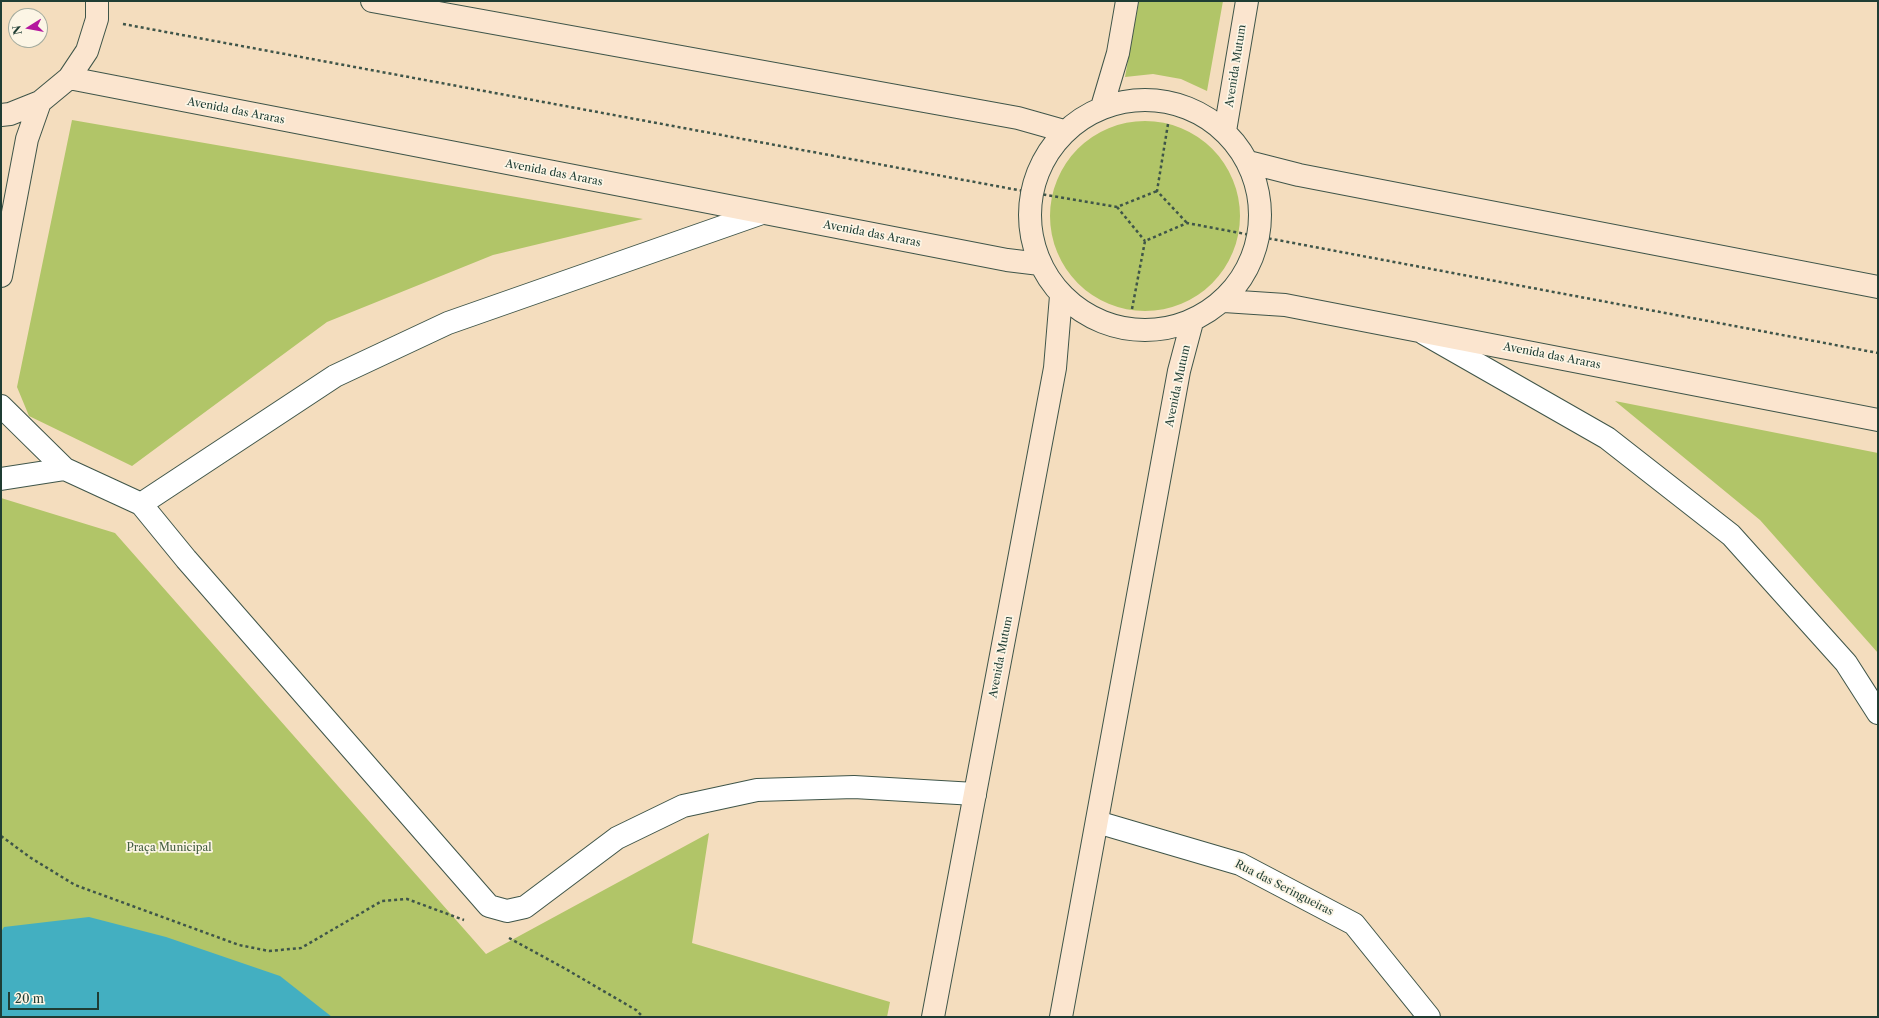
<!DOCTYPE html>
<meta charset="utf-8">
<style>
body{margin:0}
#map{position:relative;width:1879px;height:1018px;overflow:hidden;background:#f4ddbe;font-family:"Libre Caslon Text",serif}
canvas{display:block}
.frame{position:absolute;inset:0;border:2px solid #1f3d34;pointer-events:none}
.north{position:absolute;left:8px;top:8px;width:40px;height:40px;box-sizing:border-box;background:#fcf5e5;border:1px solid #a4ab9e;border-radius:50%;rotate:259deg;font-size:11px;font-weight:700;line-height:16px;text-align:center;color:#1f3d34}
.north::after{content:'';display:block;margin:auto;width:14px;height:18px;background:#b5179e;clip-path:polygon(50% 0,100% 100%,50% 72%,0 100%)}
.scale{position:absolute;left:8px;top:992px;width:91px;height:18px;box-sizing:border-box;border:2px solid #1f3d34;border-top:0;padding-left:5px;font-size:12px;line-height:14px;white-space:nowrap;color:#1f3d34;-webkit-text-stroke:3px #fcf5e5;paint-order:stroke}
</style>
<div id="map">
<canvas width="1879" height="1018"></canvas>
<div class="frame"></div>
<div class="north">N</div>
<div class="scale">20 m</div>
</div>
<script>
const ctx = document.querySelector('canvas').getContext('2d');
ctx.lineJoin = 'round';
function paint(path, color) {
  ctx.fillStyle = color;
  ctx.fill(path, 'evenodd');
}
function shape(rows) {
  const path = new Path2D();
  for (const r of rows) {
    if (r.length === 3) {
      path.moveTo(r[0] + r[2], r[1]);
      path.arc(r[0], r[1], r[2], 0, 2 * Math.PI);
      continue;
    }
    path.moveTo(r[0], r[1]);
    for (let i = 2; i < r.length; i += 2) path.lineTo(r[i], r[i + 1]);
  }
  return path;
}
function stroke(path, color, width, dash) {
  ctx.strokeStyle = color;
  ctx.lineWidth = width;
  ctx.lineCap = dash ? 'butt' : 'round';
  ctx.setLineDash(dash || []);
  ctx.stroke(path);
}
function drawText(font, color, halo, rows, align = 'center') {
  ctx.font = font + ' "Libre Caslon Text",serif';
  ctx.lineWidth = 3.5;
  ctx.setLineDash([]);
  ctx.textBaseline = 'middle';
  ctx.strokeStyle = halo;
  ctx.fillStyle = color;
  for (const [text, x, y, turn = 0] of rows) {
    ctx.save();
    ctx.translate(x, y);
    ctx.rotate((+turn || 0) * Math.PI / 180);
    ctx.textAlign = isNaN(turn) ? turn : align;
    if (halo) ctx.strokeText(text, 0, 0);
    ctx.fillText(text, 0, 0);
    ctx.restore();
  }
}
paint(shape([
 [1139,1,1223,1,1207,91,1181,79,1153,74,1125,77],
 [72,120,643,219,493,255,327,322,132,466,29,416,17,387],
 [1145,216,95],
 [1615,401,1878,453,1878,653,1760,520],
 [1,498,115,533,486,954,709,833,692,943,890,1002,887,1017,1,1017]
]), '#b1c568');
paint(shape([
 [89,917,166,937,280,976,332,1017,1,1017,1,932,4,927]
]), '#43afc1');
const street = shape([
 [1425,334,1607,438,1731,535,1846,663,1878,713],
 [1,406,65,469,141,504,186,559,489,906,507,911,525,907,617,838,683,806,757,790,854,787,975,794],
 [1,479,65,469],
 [141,504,335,376,448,323,762,213],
 [1097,822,1240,864,1354,924,1429,1017]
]);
const secondary = shape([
 [372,1,1018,118,1064,131],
 [69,78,1007,260,1040,264],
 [1145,215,115],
 [1102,107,1118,53,1127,1],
 [1,115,10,114,40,102,69,78,87,51,97,19,97,1],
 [1225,131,1247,1],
 [1248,162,1299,175,1878,287],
 [1,276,27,139,40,102],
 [1224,301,1285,305,1878,420],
 [933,1017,1055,368,1061,296],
 [1061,1017,1179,371,1192,322]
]);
stroke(street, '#3f5549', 24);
stroke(secondary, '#3f5549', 24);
stroke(shape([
 [123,24,1034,193,1117,207,1157,191],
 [1168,124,1157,191,1187,223],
 [1117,207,1145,241],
 [1132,309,1145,241,1187,223,1878,353],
 [1,836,31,858,75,885,239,945,269,951,301,948,382,901,407,899,464,920],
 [509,938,564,968,636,1010,643,1017]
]), '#3f5549', 2.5, [3, 3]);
stroke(street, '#fff', 22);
stroke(secondary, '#fbe5cf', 22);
drawText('11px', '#1f3d34', '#fcf5e5', [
 ["Avenida Mutum",1236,66,-81],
 ["Avenida das Araras",236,111,11],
 ["Avenida das Araras",554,173,11],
 ["Avenida das Araras",872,234,11],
 ["Avenida das Araras",1552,356,11],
 ["Avenida Mutum",1178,386,-78],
 ["Avenida Mutum",1001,657,-79],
 ["Rua das Seringueiras",1284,888,27]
]);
drawText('11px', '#445f41', '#fcf5e5', [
 ["Praça Municipal",169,848]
]);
</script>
